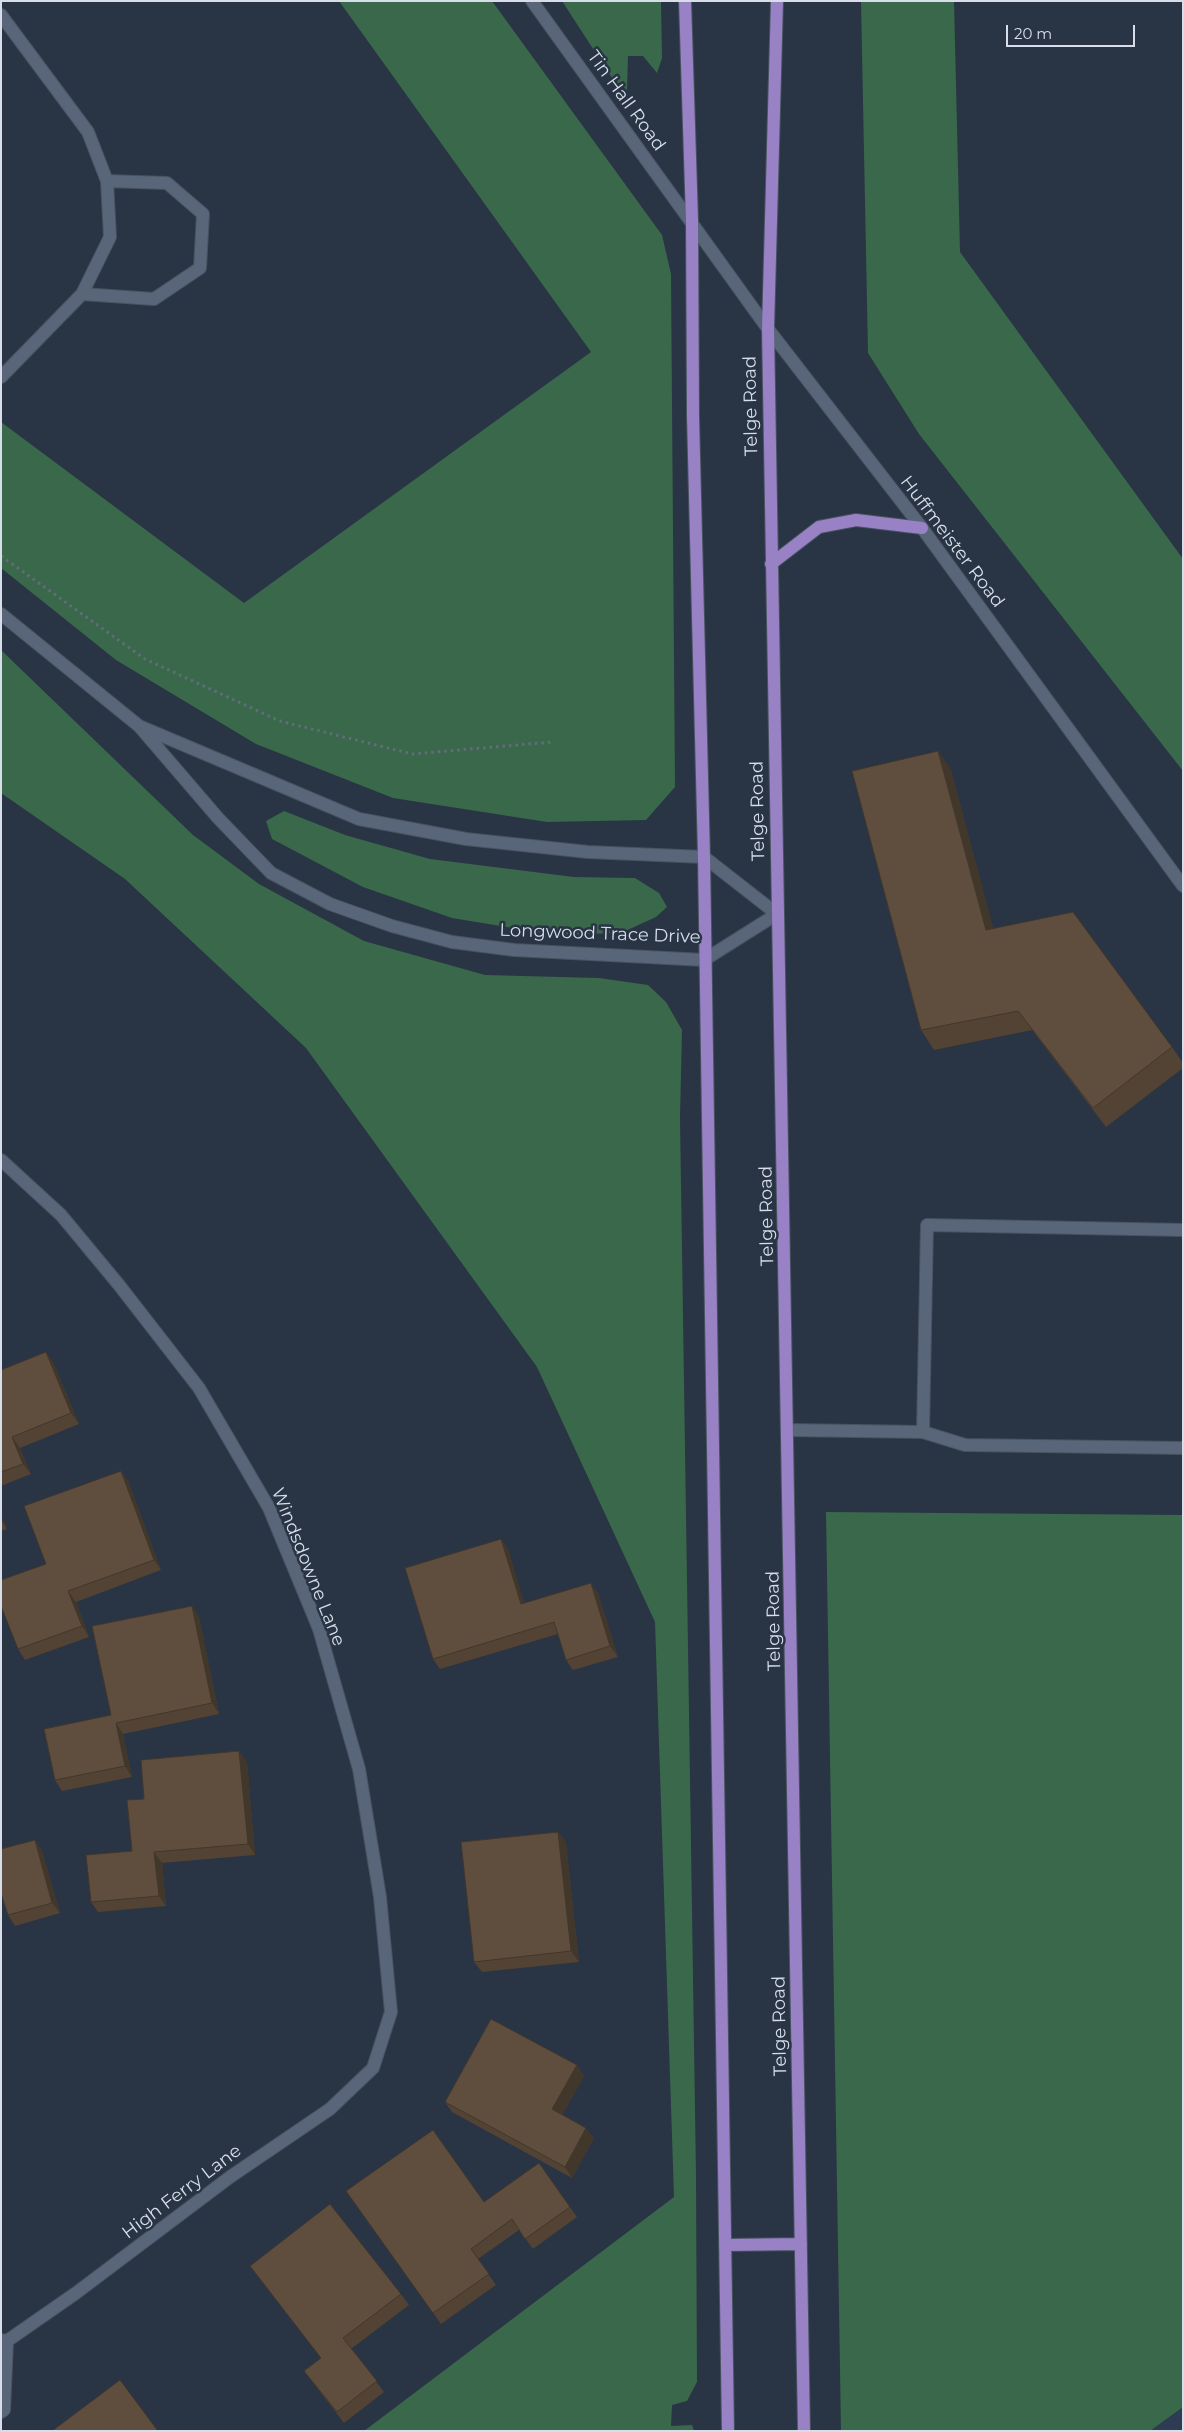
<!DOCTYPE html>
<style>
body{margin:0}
#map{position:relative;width:1184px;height:2432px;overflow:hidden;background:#293445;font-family:Montserrat,sans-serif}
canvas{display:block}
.frame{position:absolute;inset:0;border:2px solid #d7deea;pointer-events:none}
.scale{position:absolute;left:1006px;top:25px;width:129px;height:22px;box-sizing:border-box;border:2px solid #d7deea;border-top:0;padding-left:6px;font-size:15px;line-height:18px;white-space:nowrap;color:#d7deea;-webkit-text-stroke:4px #293445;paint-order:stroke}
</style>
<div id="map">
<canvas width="1184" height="2432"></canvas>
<div class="frame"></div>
<div class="scale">20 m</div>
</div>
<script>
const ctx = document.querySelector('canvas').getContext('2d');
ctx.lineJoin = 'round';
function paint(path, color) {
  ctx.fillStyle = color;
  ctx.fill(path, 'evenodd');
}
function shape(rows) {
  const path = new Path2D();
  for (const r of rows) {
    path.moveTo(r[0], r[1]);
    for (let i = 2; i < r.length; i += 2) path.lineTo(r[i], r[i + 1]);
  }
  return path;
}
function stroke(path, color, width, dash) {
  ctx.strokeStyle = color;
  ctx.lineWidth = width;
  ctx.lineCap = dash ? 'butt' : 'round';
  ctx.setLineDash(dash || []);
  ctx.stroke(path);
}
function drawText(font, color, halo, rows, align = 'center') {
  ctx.font = font + ' Montserrat,sans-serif';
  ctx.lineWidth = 5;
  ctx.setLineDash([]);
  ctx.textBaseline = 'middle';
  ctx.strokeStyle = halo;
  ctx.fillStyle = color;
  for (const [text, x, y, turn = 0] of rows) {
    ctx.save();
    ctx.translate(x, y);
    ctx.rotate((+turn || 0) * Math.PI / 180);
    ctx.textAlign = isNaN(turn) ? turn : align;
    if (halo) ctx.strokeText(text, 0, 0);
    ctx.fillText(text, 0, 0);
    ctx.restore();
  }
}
paint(shape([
 [1183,2407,1183,2431,1150,2431]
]), '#2d3c53');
paint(shape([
 [339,1,492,1,662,235,671,274,675,787,646,820,547,822,393,798,256,744,116,660,1,568,1,422,244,603,591,352],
 [562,1,661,1,662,58,657,73,643,56,628,56,627,90,612,78],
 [861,1,954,1,960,252,1183,559,1183,771,919,434,868,353],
 [1,650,193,835,259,884,364,941,485,975,599,978,648,985,666,1002,682,1030,680,1118,696,2174,697,2382,687,2401,672,2405,671,2426,692,2425,694,2431,364,2431,674,2197,655,1622,537,1367,306,1048,125,879,1,793],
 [284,811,345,835,430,859,574,877,635,878,659,893,667,907,656,917,621,933,555,935,452,918,363,887,272,839,266,821],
 [826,1512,1183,1515,1183,2407,1150,2431,841,2431]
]), '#3a684a');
const minor = shape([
 [532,1,768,329,922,528,1183,886],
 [1,15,88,132,107,181,110,237,82,294,1,377],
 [82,294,154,299,200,268,203,214,167,183,107,181],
 [1,614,139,726,218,818,271,873,330,904,392,926,452,942,514,950,704,960,777,914,704,857,588,852,466,839,359,819,139,726],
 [1,1160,61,1215,119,1285,199,1388,269,1508,319,1629,359,1769,380,1897,391,2012,373,2068,330,2109,230,2177,76,2293,7,2341,1,2340],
 [788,1430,923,1432,927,1225,1183,1230],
 [923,1432,965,1445,1183,1448],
 [1,2412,4,2410,7,2341]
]);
const major = shape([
 [685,1,692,220,693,416,704,857,728,2431],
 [777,1,768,329,804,2431],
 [771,564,819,527,856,520,922,528],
 [725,2245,801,2244]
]);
stroke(minor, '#485260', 14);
stroke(major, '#485260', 14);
stroke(shape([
 [1,556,145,659,280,721,412,754,552,742]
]), '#626c7b', 3, [2.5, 4]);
stroke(minor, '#596679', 12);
stroke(major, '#9881c5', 12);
paint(shape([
 [938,751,951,770,993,928,1172,1047,1183,1063,1183,1068,1106,1127,1032,1030,934,1050,921,1030],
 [53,1362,79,1424,20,1448,31,1474,1,1486,1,1370],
 [121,1471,128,1481,161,1570,76,1602,89,1637,25,1660,18,1649,46,1564],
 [1,1515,7,1529,1,1531],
 [501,1539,508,1549,524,1603,598,1593,618,1657,573,1670,566,1660,558,1634,440,1669,433,1659],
 [192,1606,199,1617,219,1714,123,1734,132,1777,62,1791,55,1780,111,1715],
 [247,1762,255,1855,162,1863,166,1906,98,1912,91,1902,132,1851,144,1799],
 [558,1832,566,1843,579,1962,482,1972,474,1962],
 [35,1840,42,1851,60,1913,15,1926,8,1915],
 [577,2065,584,2076,562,2115,594,2138,572,2178,452,2112,445,2102],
 [539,2163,577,2217,533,2249,519,2230,478,2259,496,2285,441,2324,346,2191,484,2202],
 [250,2266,401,2294,409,2305,351,2349,384,2392,344,2423,304,2371,321,2358]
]), '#524334');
paint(shape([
 [938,751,951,770,999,949,986,930],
 [46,1352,53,1362,79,1424,71,1413],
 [12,1437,20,1448,31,1474,23,1464],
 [121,1471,128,1481,161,1570,154,1560],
 [1,1515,7,1529,1,1520],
 [501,1539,508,1549,528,1615,521,1604],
 [591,1583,598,1593,618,1657,610,1646],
 [68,1591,76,1602,89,1637,82,1626],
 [192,1606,199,1617,219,1714,212,1703],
 [116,1723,123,1734,132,1777,125,1766],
 [239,1751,247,1762,255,1855,248,1844],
 [558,1832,566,1843,579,1962,571,1951],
 [35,1840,42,1851,60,1913,52,1903],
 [154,1852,162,1863,166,1906,159,1896],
 [577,2065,584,2076,559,2120,552,2109],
 [586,2128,594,2138,572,2178,565,2167]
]), '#42372b');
const building = shape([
 [938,751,986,930,1073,912,1172,1047,1093,1108,1018,1011,921,1030,852,771,938,751],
 [46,1352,71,1413,12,1437,23,1464,1,1472,1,1370,46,1352],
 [121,1471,154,1560,68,1591,82,1626,18,1649,1,1606,1,1580,46,1564,24,1506,121,1471],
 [501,1539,521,1604,591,1583,610,1646,566,1660,554,1622,433,1659,405,1568,501,1539],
 [192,1606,212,1703,116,1723,125,1766,55,1780,44,1729,111,1715,92,1626,192,1606],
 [239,1751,248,1844,154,1852,159,1896,91,1902,86,1855,132,1851,127,1800,144,1799,141,1760,239,1751],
 [558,1832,571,1951,474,1962,461,1842,558,1832],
 [35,1840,52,1903,8,1915,1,1893,1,1849,35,1840],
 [491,2019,577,2065,552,2109,586,2128,565,2167,445,2102,491,2019],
 [433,2130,484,2202,539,2163,570,2207,525,2239,512,2219,471,2249,489,2274,433,2313,346,2191,433,2130],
 [330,2204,401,2294,343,2338,377,2381,337,2412,304,2371,321,2358,250,2266,330,2204],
 [120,2380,158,2431,52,2431,120,2380]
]);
paint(building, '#5f4e3d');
stroke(building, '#42372b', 1);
drawText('18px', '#d7deea', '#293445', [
 ["Tin Hall Road",626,101,54],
 ["Telge Road",751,406,-91],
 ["Huffmeister Road",952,542,53],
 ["Telge Road",758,811,-91],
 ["Longwood Trace Drive",600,934,2],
 ["Telge Road",767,1216,-91],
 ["Windsdowne Lane",308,1567,68],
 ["Telge Road",774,1621,-91],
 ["Telge Road",780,2026,-91],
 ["High Ferry Lane",182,2192,-37]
]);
</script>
